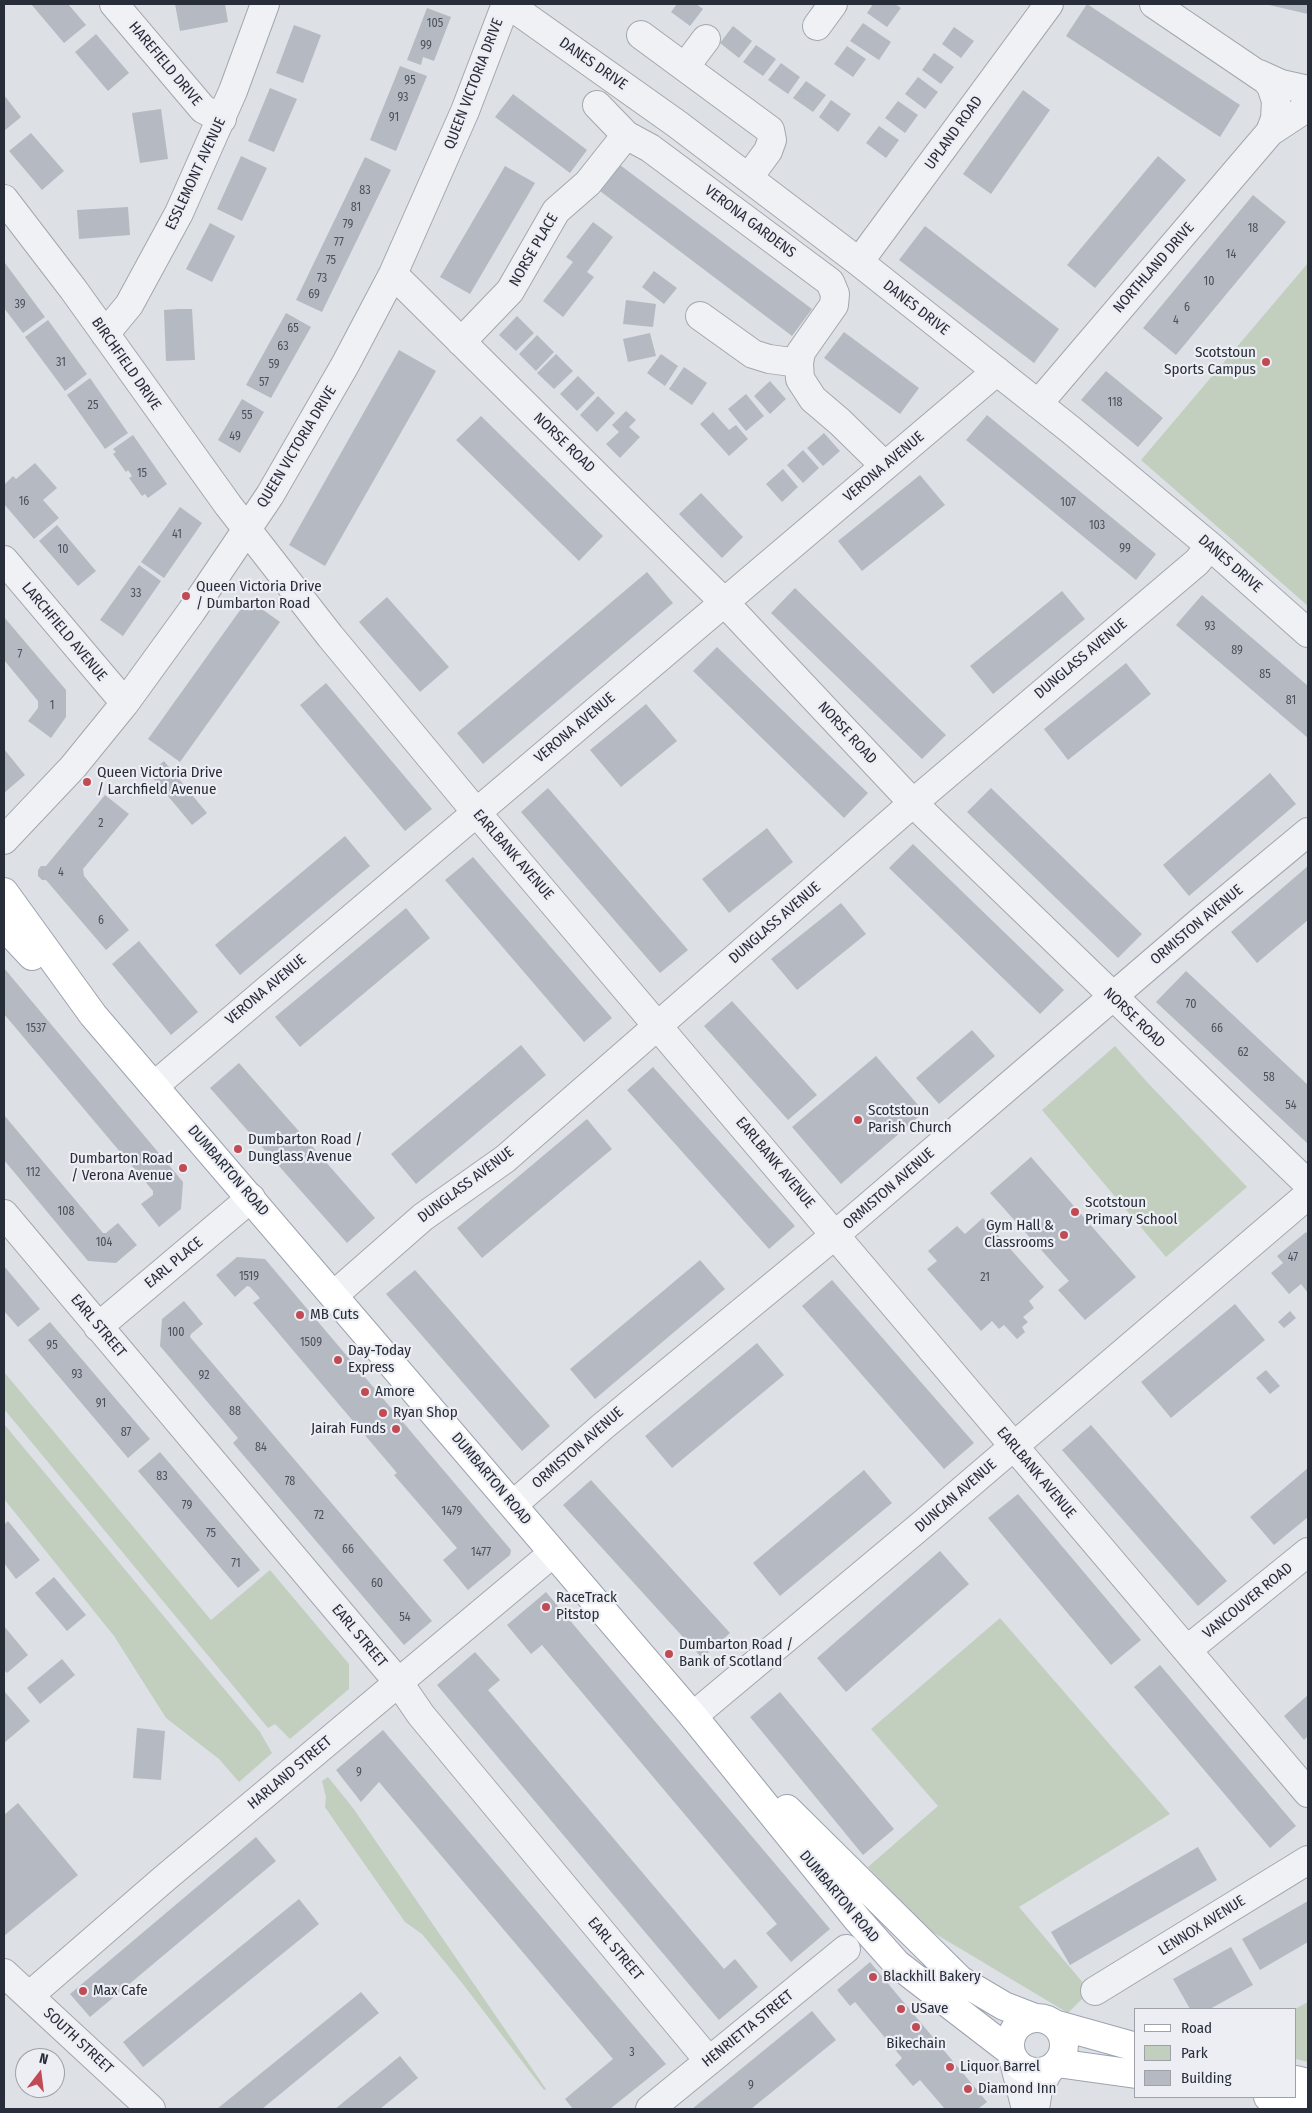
<!DOCTYPE html>
<style>
body{margin:0}
#map{position:relative;width:1312px;height:2113px;overflow:hidden;background:#dde0e5;font-family:"Fira Sans Condensed",sans-serif}
canvas{display:block}
.frame{position:absolute;inset:0;border:5px solid #282d3a;pointer-events:none}
.legend{position:absolute;left:1134px;top:2008px;width:162px;height:90px;box-sizing:border-box;background:#eceef3;border:1px solid #9ea1a9;margin:0;padding:6px 9px;list-style:none;font-size:15px;color:#282d3a}
.legend li{display:flex;align-items:center;gap:10px;height:25px}
.legend b{width:25px;border:1px solid #9ea1a9}
.north{position:absolute;left:15px;top:2048px;width:50px;height:50px;box-sizing:border-box;background:#eceef3;border:1px solid #9ea1a9;border-radius:50%;rotate:15deg;font-size:14px;font-weight:700;line-height:20px;text-align:center;color:#282d3a}
.north::after{content:'';display:block;margin:auto;width:18px;height:22px;background:#c14b54;clip-path:polygon(50% 0,100% 100%,50% 72%,0 100%)}
</style>
<div id="map">
<canvas width="1312" height="2113"></canvas>
<div class="frame"></div>
<ul class="legend">
<li><b style="height:6px;background:#fff"></b>Road</li>
<li><b style="height:14px;background:#c2cfbf"></b>Park</li>
<li><b style="height:14px;background:#b5b9c2"></b>Building</li>
</ul>
<div class="north">N</div>
</div>
<script>
const ctx = document.querySelector('canvas').getContext('2d');
ctx.lineJoin = 'round';
function paint(path, color) {
  ctx.fillStyle = color;
  ctx.fill(path, 'evenodd');
}
function shape(rows) {
  const path = new Path2D();
  for (const r of rows) {
    if (r.length === 3) {
      path.moveTo(r[0] + r[2], r[1]);
      path.arc(r[0], r[1], r[2], 0, 2 * Math.PI);
      continue;
    }
    path.moveTo(r[0], r[1]);
    for (let i = 2; i < r.length; i += 2) path.lineTo(r[i], r[i + 1]);
  }
  return path;
}
function stroke(path, color, width, dash) {
  ctx.strokeStyle = color;
  ctx.lineWidth = width;
  ctx.lineCap = dash ? 'butt' : 'round';
  ctx.setLineDash(dash || []);
  ctx.stroke(path);
}
function drawText(font, color, halo, rows, align = 'center') {
  ctx.font = font + ' "Fira Sans Condensed",sans-serif';
  ctx.lineWidth = 4.5;
  ctx.setLineDash([]);
  ctx.textBaseline = 'middle';
  ctx.strokeStyle = halo;
  ctx.fillStyle = color;
  for (const [text, x, y, turn = 0] of rows) {
    ctx.save();
    ctx.translate(x, y);
    ctx.rotate((+turn || 0) * Math.PI / 180);
    ctx.textAlign = isNaN(turn) ? turn : align;
    if (halo) ctx.strokeText(text, 0, 0);
    ctx.fillText(text, 0, 0);
    ctx.restore();
  }
}
paint(shape([
 [1308,263,1308,606,1141,460],
 [1115,1046,1147,1082,1247,1187,1166,1257,1042,1110],
 [4,1372,211,1620,270,1570,349,1664,349,1689,290,1739,275,1724,268,1728,4,1409],
 [4,1424,260,1732,272,1753,239,1782,219,1759,166,1718,114,1636,4,1499],
 [1000,1618,1170,1814,1019,1907,1090,1991,1068,2013,929,1930,868,1867,938,1806,871,1729],
 [328,1777,353,1808,546,2089,544,2090,462,1983,422,1934,405,1922,340,1829,325,1807,326,1797,322,1781],
 [1308,2002,1308,2062,1296,2059,1295,2009]
]), '#c2cfbf');
paint(shape([
 [31,4,68,4,86,25,64,43],
 [175,4,225,4,228,22,180,31],
 [677,4,696,4,703,9,690,26,671,12],
 [873,4,895,4,901,8,887,27,867,13],
 [1087,4,1240,105,1220,137,1066,36],
 [1269,4,1308,4,1308,14,1269,5],
 [427,8,451,17,434,61,423,57,421,65,407,60],
 [863,23,891,42,879,60,850,41],
 [294,25,321,35,303,83,276,73],
 [733,26,752,41,739,58,720,43],
 [954,27,974,41,961,58,942,44],
 [96,34,129,73,108,91,75,52],
 [756,45,776,59,763,76,743,62],
 [847,46,866,59,853,77,834,64],
 [934,53,954,67,941,84,922,70],
 [781,63,800,77,788,94,768,80],
 [400,66,427,76,396,151,370,140],
 [918,77,938,92,925,109,905,94],
 [806,81,826,95,813,112,793,98],
 [270,88,297,99,274,152,248,141],
 [1023,90,1050,110,991,194,963,174],
 [513,94,587,150,570,173,495,117],
 [4,95,21,117,4,131],
 [831,100,851,114,838,132,819,117],
 [898,101,918,115,905,133,885,118],
 [161,109,168,159,140,163,132,113],
 [879,126,899,140,886,158,866,143],
 [31,133,64,171,42,190,9,151],
 [241,156,267,168,242,221,217,209],
 [1158,156,1186,180,1095,288,1067,265],
 [365,157,391,170,322,312,296,300],
 [620,165,812,309,792,336,600,191],
 [505,166,535,183,470,294,440,277],
 [1253,195,1286,222,1176,355,1143,328],
 [128,207,130,235,79,239,77,210],
 [593,222,613,237,587,272,594,277,563,317,543,301,573,262,566,257],
 [210,223,235,236,212,282,186,269],
 [925,226,1059,329,1034,363,899,260],
 [5,263,45,317,23,333,4,308],
 [654,271,677,288,664,304,642,287],
 [626,300,656,304,653,327,623,324],
 [178,309,192,309,195,360,166,361,164,310],
 [286,313,311,327,271,398,246,385],
 [517,316,534,333,516,351,499,335],
 [48,320,87,374,65,391,25,337],
 [844,332,919,388,900,414,824,358],
 [650,333,656,356,628,362,623,339],
 [537,335,554,352,536,371,519,354],
 [399,350,436,371,325,566,289,545],
 [556,354,573,371,554,389,537,373],
 [661,354,678,366,665,386,647,373],
 [684,367,707,383,692,405,669,389],
 [1106,371,1163,418,1138,447,1081,400],
 [578,376,595,393,577,411,560,394],
 [90,378,128,433,105,449,67,395],
 [770,381,786,399,770,414,754,396],
 [746,394,764,416,746,431,728,409],
 [598,396,615,413,597,432,580,415],
 [242,399,264,412,240,453,218,440],
 [626,411,636,420,629,427,640,437,620,458,606,444,619,432,612,425],
 [713,412,729,430,736,425,748,439,729,456,700,424],
 [987,415,1156,554,1136,580,966,440],
 [481,416,603,536,579,561,456,440],
 [824,433,840,451,823,466,807,448],
 [133,435,167,484,148,498,145,494,142,496,129,478,132,476,128,470,126,472,113,454,116,452,113,449],
 [803,450,819,468,803,483,787,465],
 [35,463,57,488,43,500,59,518,34,539,4,504,4,485,13,476,16,479],
 [783,469,798,487,782,502,766,484],
 [920,475,945,505,862,571,838,541],
 [701,493,743,537,722,558,679,514],
 [180,507,202,523,164,578,141,562],
 [57,525,96,571,78,586,39,541],
 [139,565,161,581,123,636,100,620],
 [647,572,673,603,483,764,457,733],
 [795,588,946,735,922,759,771,613],
 [1062,591,1085,619,993,694,970,666],
 [1202,595,1308,686,1308,738,1176,625],
 [387,597,449,667,420,692,359,622],
 [248,599,280,622,180,762,148,739],
 [4,617,66,690,66,717,51,738,28,721,38,708,38,701,4,660],
 [717,647,868,793,844,818,693,671],
 [1126,663,1151,694,1068,760,1044,729],
 [326,683,432,809,405,831,300,705],
 [646,704,677,741,621,787,590,750],
 [4,749,25,775,4,793],
 [164,761,207,813,192,825,149,773],
 [1270,773,1296,804,1189,896,1163,865],
 [548,788,688,950,660,973,521,812],
 [991,788,1142,934,1118,958,967,812],
 [105,795,129,814,83,869,84,876,129,930,106,950,46,880,42,880,38,876,38,870,41,866,46,866],
 [767,828,793,862,729,913,702,879],
 [345,836,370,866,240,975,215,945],
 [913,844,1064,990,1040,1014,889,868],
 [473,857,612,1018,584,1042,445,880],
 [1308,866,1308,920,1257,963,1231,932],
 [841,903,866,934,797,990,771,959],
 [406,908,430,938,300,1047,275,1017],
 [139,941,198,1012,171,1035,112,964],
 [4,968,183,1182,181,1209,159,1227,141,1204,153,1195,153,1191,4,1014],
 [1186,971,1308,1085,1308,1144,1156,1002],
 [732,1001,817,1095,788,1120,704,1026],
 [972,1030,995,1056,939,1104,916,1078],
 [521,1045,546,1075,416,1184,391,1154],
 [876,1056,924,1112,841,1184,792,1127],
 [239,1063,375,1218,347,1243,210,1088],
 [653,1067,795,1226,769,1249,627,1090],
 [4,1115,103,1233,106,1233,118,1223,137,1245,116,1263,88,1261,4,1160],
 [587,1119,612,1149,482,1258,457,1228],
 [1031,1157,1136,1277,1085,1320,1058,1290,1069,1281,990,1193],
 [983,1218,1044,1287,1029,1301,1034,1308,1023,1317,1028,1322,1022,1327,1025,1332,1017,1339,1004,1325,999,1329,992,1321,981,1331,927,1269,937,1261,928,1251,957,1226,965,1234],
 [1306,1232,1308,1235,1308,1293,1301,1284,1289,1294,1271,1273,1283,1263,1277,1256],
 [237,1257,265,1259,511,1550,510,1555,468,1590,443,1560,457,1548,394,1475,397,1473,253,1303,260,1298,250,1287,247,1286,235,1297,216,1275],
 [700,1260,725,1289,595,1399,570,1369],
 [4,1266,40,1309,18,1327,4,1311],
 [415,1270,550,1426,522,1451,386,1294],
 [832,1280,974,1443,944,1469,802,1306],
 [184,1301,203,1324,191,1334,190,1337,432,1621,404,1645,233,1443,238,1438,160,1346,162,1319],
 [1235,1304,1265,1340,1171,1418,1141,1382],
 [1290,1311,1296,1318,1284,1328,1278,1322],
 [50,1322,150,1439,128,1458,28,1340],
 [757,1343,784,1375,672,1468,645,1436],
 [1266,1370,1280,1386,1270,1394,1256,1378],
 [1091,1425,1227,1581,1198,1606,1062,1450],
 [160,1452,260,1570,238,1588,138,1471],
 [1308,1468,1308,1517,1274,1545,1250,1517],
 [864,1470,892,1503,780,1596,753,1563],
 [591,1480,730,1633,702,1658,563,1505],
 [1018,1494,1141,1640,1111,1665,988,1518],
 [8,1521,40,1560,16,1579,4,1563,4,1525],
 [940,1551,969,1584,846,1692,817,1658],
 [54,1577,86,1615,67,1631,35,1593],
 [546,1592,830,1929,791,1962,766,1933,777,1924,542,1645,531,1654,507,1625],
 [4,1626,28,1655,7,1673,4,1670],
 [475,1652,500,1680,488,1690,724,1969,735,1959,758,1987,719,2020,437,1685],
 [62,1659,75,1675,40,1704,27,1688],
 [1160,1665,1296,1826,1270,1848,1134,1687],
 [4,1691,30,1721,4,1743],
 [780,1692,894,1829,863,1855,750,1717],
 [1308,1695,1308,1736,1304,1740,1284,1716],
 [137,1728,165,1731,161,1780,133,1778],
 [383,1730,666,2064,610,2109,573,2109,565,2099,613,2059,379,1782,361,1802,336,1770],
 [18,1803,78,1875,4,1936,4,1815],
 [256,1837,276,1861,90,2017,70,1994],
 [1198,1847,1217,1880,1070,1965,1051,1932],
 [299,1899,319,1924,143,2067,123,2042],
 [1308,1901,1308,1942,1260,1970,1242,1939],
 [1231,1947,1253,1985,1210,2009,1190,2009,1173,1979],
 [870,1962,987,2102,978,2109,945,2109,920,2080,913,2086,895,2065,902,2058,855,2002,850,2006,837,1990],
 [361,1992,379,2013,262,2109,217,2109],
 [812,2011,836,2040,751,2109,692,2109],
 [400,2056,418,2078,380,2109,335,2109]
]), '#b5b9c2');
const minor = shape([
 [114,4,203,109,222,119],
 [508,4,677,124,859,262,1071,430,1210,546,1308,633],
 [817,26,833,4],
 [641,35,770,130,772,140,768,151,749,177],
 [685,67,706,39],
 [1259,74,1281,84,1308,90],
 [597,105,626,135,650,148,830,282,835,294,834,305,801,352,799,363,800,379,813,399,840,422,885,466],
 [1270,132,1308,107],
 [4,199,73,289,228,505,330,636,476,812,1308,1793],
 [859,262,1049,4],
 [393,274,724,602,913,803,1308,1184],
 [700,316,753,354,769,359,799,363],
 [105,334,129,305,179,213,233,91,265,4],
 [461,342,510,291,556,211,588,183,626,135],
 [1038,404,1270,132,1275,119,1276,101,1271,86,1266,80,1154,4],
 [4,560,125,703],
 [4,840,73,767,125,703,191,612,270,495,345,365,393,274,465,111,506,4],
 [154,1086,997,371],
 [4,1214,399,1683,421,1715,709,2061],
 [334,1295,423,1217,505,1159,913,803,1197,562,1210,546],
 [98,1327,251,1198],
 [514,1504,602,1427,835,1235,1202,920,1308,832],
 [1187,1650,1308,1552],
 [693,1716,924,1523,1308,1195],
 [4,1973,151,2109],
 [1095,1991,1308,1860],
 [29,1996,165,1878,553,1553],
 [1013,2058,1026,2109],
 [650,2109,846,1949],
 [1035,2109,1038,2090,1049,2070]
]);
const major = shape([
 [4,892,93,1015,693,1716,857,1919,897,1964,1010,2051],
 [4,926,32,956],
 [787,1809,960,1980,1004,2006,1035,2018],
 [1037,2045,27],
 [1054,2024,1136,2047],
 [1057,2063,1136,2074],
 [1296,2080,1308,2083],
 [1268,2097,1308,2105]
]);
stroke(minor, '#a3a7ae', 30);
stroke(major, '#9da3b0', 30);
stroke(minor, '#eff1f4', 28);
stroke(major, '#fff', 28);
for (const [x, y, r, color] of [
 [1266,362,5,"#c14b54"],
 [186,596,5,"#c14b54"],
 [87,782,5,"#c14b54"],
 [858,1120,5,"#c14b54"],
 [238,1149,5,"#c14b54"],
 [183,1168,5,"#c14b54"],
 [1075,1212,5,"#c14b54"],
 [1064,1235,5,"#c14b54"],
 [300,1315,5,"#c14b54"],
 [338,1360,5,"#c14b54"],
 [365,1392,5,"#c14b54"],
 [383,1413,5,"#c14b54"],
 [396,1429,5,"#c14b54"],
 [546,1607,5,"#c14b54"],
 [669,1654,5,"#c14b54"],
 [873,1977,5,"#c14b54"],
 [83,1991,5,"#c14b54"],
 [901,2009,5,"#c14b54"],
 [916,2027,5,"#c14b54"],
 [950,2067,5,"#c14b54"],
 [968,2089,5,"#c14b54"]
]) {
  const dot = new Path2D();
  dot.arc(x, y, r, 0, 2 * Math.PI);
  ctx.fillStyle = color;
  ctx.fill(dot);
  stroke(dot, '#eceef3', 2);
}
drawText('12px', '#4b505c', null, [
 ["105",435,24],
 ["99",426,46],
 ["95",410,81],
 ["93",403,98],
 ["91",394,118],
 ["83",365,191],
 ["81",356,208],
 ["79",348,225],
 ["18",1253,229],
 ["77",339,243],
 ["14",1231,255],
 ["75",331,261],
 ["73",322,279],
 ["10",1209,282],
 ["69",314,295],
 ["39",20,305],
 ["6",1187,308],
 ["4",1176,321],
 ["65",293,329],
 ["63",283,347],
 ["31",61,363],
 ["59",274,365],
 ["57",264,383],
 ["118",1115,403],
 ["25",93,406],
 ["55",247,416],
 ["49",235,437],
 ["15",142,474],
 ["16",24,502],
 ["107",1068,503],
 ["103",1097,526],
 ["41",177,535],
 ["99",1125,549],
 ["10",63,550],
 ["33",136,594],
 ["93",1210,627],
 ["89",1237,651],
 ["7",20,655],
 ["85",1265,675],
 ["81",1291,701],
 ["1",52,706],
 ["2",101,824],
 ["4",61,873],
 ["6",101,921],
 ["70",1191,1005],
 ["1537",36,1029],
 ["66",1217,1029],
 ["62",1243,1053],
 ["58",1269,1078],
 ["54",1291,1106],
 ["112",33,1173],
 ["108",66,1212],
 ["104",104,1243],
 ["47",1293,1258],
 ["1519",249,1277],
 ["21",985,1278],
 ["100",176,1333],
 ["1509",311,1343],
 ["95",52,1346],
 ["93",77,1375],
 ["92",204,1376],
 ["91",101,1404],
 ["88",235,1412],
 ["87",126,1433],
 ["84",261,1448],
 ["83",162,1477],
 ["78",290,1482],
 ["79",187,1506],
 ["1479",452,1512],
 ["72",319,1516],
 ["75",211,1534],
 ["66",348,1550],
 ["1477",481,1553],
 ["71",236,1564],
 ["60",377,1584],
 ["54",405,1618],
 ["9",359,1773],
 ["3",632,2053],
 ["9",751,2086]
]);
drawText('15px', '#282d3a', '#eceef3', [
 ["HAREFIELD DRIVE",165,64,50],
 ["DANES DRIVE",593,64,35],
 ["QUEEN VICTORIA DRIVE",474,84,-69],
 ["UPLAND ROAD",954,133,-54],
 ["ESSLEMONT AVENUE",196,174,-65],
 ["VERONA GARDENS",750,222,37],
 ["NORSE PLACE",534,250,-60],
 ["NORTHLAND DRIVE",1154,268,-49],
 ["DANES DRIVE",916,308,38],
 ["BIRCHFIELD DRIVE",126,364,55],
 ["NORSE ROAD",564,443,44],
 ["QUEEN VICTORIA DRIVE",297,447,-59],
 ["VERONA AVENUE",884,467,-40],
 ["DANES DRIVE",1230,564,41],
 ["LARCHFIELD AVENUE",64,632,50],
 ["DUNGLASS AVENUE",1081,659,-40],
 ["VERONA AVENUE",575,728,-40],
 ["NORSE ROAD",847,733,47],
 ["EARLBANK AVENUE",513,855,49],
 ["DUNGLASS AVENUE",775,923,-41],
 ["ORMISTON AVENUE",1197,925,-40],
 ["VERONA AVENUE",266,990,-40],
 ["NORSE ROAD",1134,1018,44],
 ["EARLBANK AVENUE",775,1163,50],
 ["DUMBARTON ROAD",228,1171,49],
 ["DUNGLASS AVENUE",466,1185,-37],
 ["ORMISTON AVENUE",889,1189,-41],
 ["EARL PLACE",174,1263,-40],
 ["EARL STREET",98,1326,50],
 ["ORMISTON AVENUE",578,1448,-41],
 ["EARLBANK AVENUE",1036,1473,50],
 ["DUMBARTON ROAD",491,1479,50],
 ["DUNCAN AVENUE",956,1496,-41],
 ["VANCOUVER ROAD",1248,1601,-39],
 ["EARL STREET",359,1636,50],
 ["HARLAND STREET",290,1773,-40],
 ["DUMBARTON ROAD",839,1897,50],
 ["LENNOX AVENUE",1202,1926,-32],
 ["EARL STREET",615,1949,50],
 ["HENRIETTA STREET",748,2029,-39],
 ["SOUTH STREET",78,2041,43]
]);
drawText('15px', '#282d3a', '#eceef3', [
 ["Scotstoun",1256,353,"right"],
 ["Sports Campus",1256,370,"right"],
 ["Queen Victoria Drive",196,587],
 ["/ Dumbarton Road",196,604],
 ["Queen Victoria Drive",97,773],
 ["/ Larchfield Avenue",97,790],
 ["Scotstoun",868,1111],
 ["Parish Church",868,1128],
 ["Dumbarton Road /",248,1140],
 ["Dunglass Avenue",248,1157],
 ["Dumbarton Road",173,1159,"right"],
 ["/ Verona Avenue",173,1176,"right"],
 ["Scotstoun",1085,1203],
 ["Primary School",1085,1220],
 ["Gym Hall &",1054,1226,"right"],
 ["Classrooms",1054,1243,"right"],
 ["MB Cuts",310,1315],
 ["Day-Today",348,1351],
 ["Express",348,1368],
 ["Amore",375,1392],
 ["Ryan Shop",393,1413],
 ["Jairah Funds",386,1429,"right"],
 ["RaceTrack",556,1598],
 ["Pitstop",556,1615],
 ["Dumbarton Road /",679,1645],
 ["Bank of Scotland",679,1662],
 ["Blackhill Bakery",883,1977],
 ["Max Cafe",93,1991],
 ["USave",911,2009],
 ["Bikechain",916,2044,"center"],
 ["Liquor Barrel",960,2067],
 ["Diamond Inn",978,2089]
], 'left');
</script>
